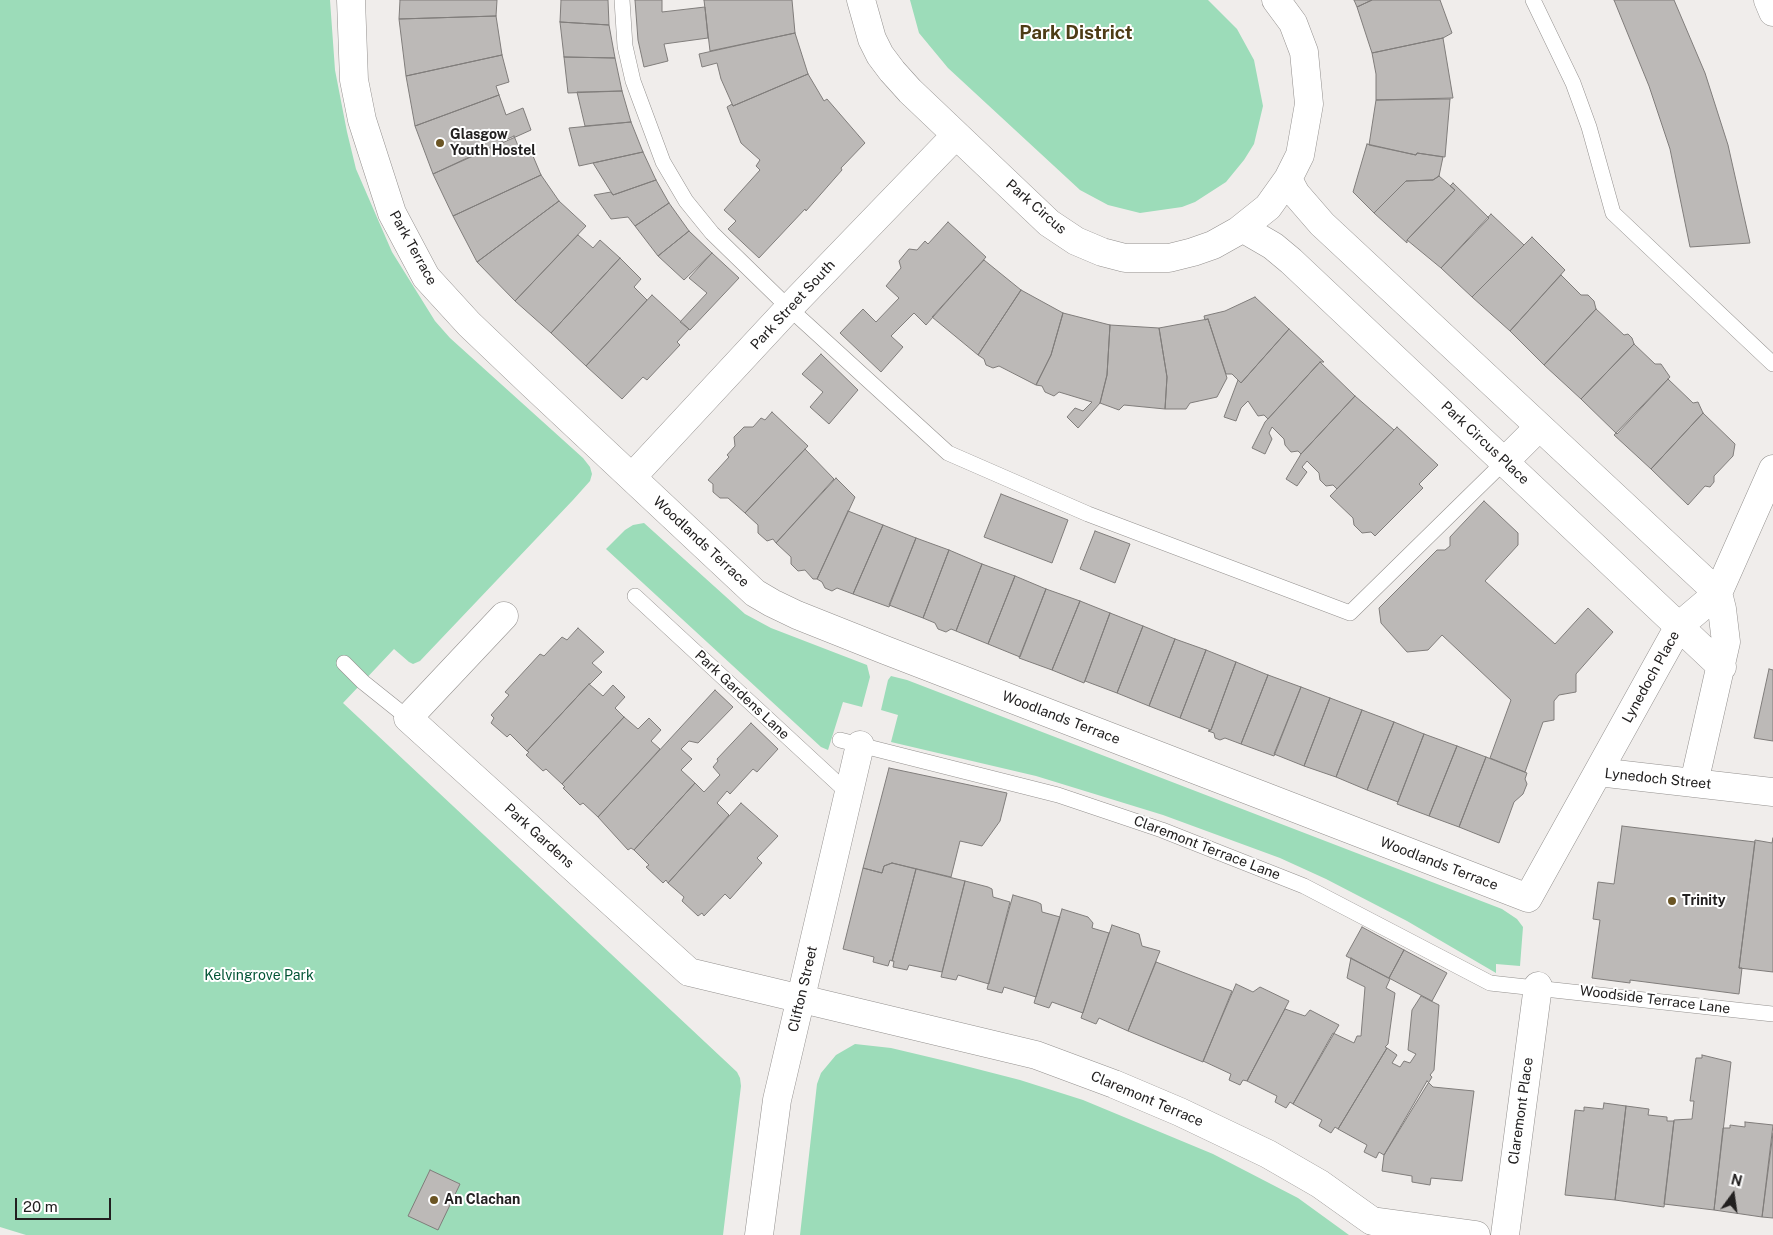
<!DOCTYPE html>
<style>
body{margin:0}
#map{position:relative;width:1773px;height:1235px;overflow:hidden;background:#f0edeb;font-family:"Public Sans",sans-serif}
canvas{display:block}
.north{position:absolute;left:1708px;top:1170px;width:50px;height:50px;-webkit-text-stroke:4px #fff;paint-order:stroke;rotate:14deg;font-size:14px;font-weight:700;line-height:20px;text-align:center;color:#222020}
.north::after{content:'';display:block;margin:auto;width:18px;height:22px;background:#222020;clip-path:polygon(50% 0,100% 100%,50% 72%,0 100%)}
.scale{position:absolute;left:15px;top:1198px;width:96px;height:22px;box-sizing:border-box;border:2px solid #222020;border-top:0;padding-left:6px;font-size:15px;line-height:18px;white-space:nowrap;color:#222020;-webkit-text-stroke:4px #fff;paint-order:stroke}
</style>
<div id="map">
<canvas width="1773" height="1235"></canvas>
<div class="north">N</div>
<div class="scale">20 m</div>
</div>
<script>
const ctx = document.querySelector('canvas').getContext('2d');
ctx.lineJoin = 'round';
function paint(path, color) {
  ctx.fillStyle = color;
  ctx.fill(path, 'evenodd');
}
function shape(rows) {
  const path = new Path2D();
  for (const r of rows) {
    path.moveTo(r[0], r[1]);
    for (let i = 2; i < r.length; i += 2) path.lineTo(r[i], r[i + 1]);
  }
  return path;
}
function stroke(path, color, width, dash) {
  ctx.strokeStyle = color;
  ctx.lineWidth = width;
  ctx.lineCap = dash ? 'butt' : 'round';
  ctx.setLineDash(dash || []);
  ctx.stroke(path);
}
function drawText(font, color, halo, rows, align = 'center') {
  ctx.font = font + ' "Public Sans",sans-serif';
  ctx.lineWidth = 4;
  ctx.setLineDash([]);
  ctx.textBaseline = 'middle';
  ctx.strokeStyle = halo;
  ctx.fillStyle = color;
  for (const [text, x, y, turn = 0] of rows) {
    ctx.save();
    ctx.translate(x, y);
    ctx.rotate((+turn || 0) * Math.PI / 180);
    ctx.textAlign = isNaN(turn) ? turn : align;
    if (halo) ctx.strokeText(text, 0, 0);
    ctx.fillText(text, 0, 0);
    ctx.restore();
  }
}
paint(shape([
 [0,0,330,0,335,70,347,132,356,169,392,252,435,321,450,338,583,458,590,467,592,474,590,481,573,500,420,661,413,664,409,662,394,649,343,703,737,1072,740,1078,741,1086,723,1235,26,1235,0,1227],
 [910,0,1208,0,1237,29,1254,60,1263,106,1254,144,1244,160,1226,182,1195,202,1182,207,1140,213,1108,205,1080,190,948,68,919,33],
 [644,523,745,614,771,628,867,665,870,677,862,707,843,702,828,750,821,747,606,549,625,530,633,525],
 [891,676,907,680,1502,909,1517,919,1523,927,1520,966,1496,964,1496,973,1407,921,1326,879,1280,858,1163,815,1036,776,891,742,898,715,881,710,888,680],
 [855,1044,891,1048,950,1062,1020,1080,1083,1100,1213,1154,1298,1198,1349,1235,800,1235,817,1084,821,1073,836,1055]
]), '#9cdcb9');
const building = shape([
 [400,0,497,0,496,16,399,19,400,0],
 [561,0,608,0,609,25,560,22,561,0],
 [635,0,662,0,662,12,705,7,708,38,664,44,668,61,644,67,638,40,635,0],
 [704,0,792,0,795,33,710,51,704,0],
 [1354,0,1372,0,1357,7,1354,0],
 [1372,0,1440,0,1452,33,1443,38,1372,53,1357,7,1372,0],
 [1614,0,1674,0,1705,73,1728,145,1750,243,1690,247,1670,149,1649,86,1614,0],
 [496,16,502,55,406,76,399,19,496,16],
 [560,22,609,25,615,58,564,57,560,22],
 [795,33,808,74,733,106,721,79,717,63,702,67,699,54,795,33],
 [1443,38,1453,98,1376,100,1376,74,1372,53,1443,38],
 [502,55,509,82,496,86,499,95,415,126,406,76,502,55],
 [564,57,615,58,622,91,568,93,564,57],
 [808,74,824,101,827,99,865,143,841,168,842,170,806,211,805,209,759,258,728,229,736,221,724,210,760,170,756,166,760,160,741,143,727,107,732,104,733,106,808,74],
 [622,91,631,122,585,126,577,92,622,91],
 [499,95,506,115,523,108,531,130,433,174,415,126,499,95],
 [1450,99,1445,157,1417,153,1416,155,1369,145,1376,100,1450,99],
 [631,122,643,152,579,166,569,128,631,122],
 [514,136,521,153,530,149,541,175,453,216,433,174,514,136],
 [1367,144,1416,155,1417,153,1443,157,1439,176,1433,180,1406,181,1374,213,1353,192,1367,144],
 [643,152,656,180,613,195,593,163,643,152],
 [541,175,559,201,477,262,453,216,541,175],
 [1439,176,1455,190,1407,240,1407,243,1374,213,1406,181,1433,180,1439,176],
 [656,180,669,203,635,226,628,217,611,219,594,195,611,192,613,195,656,180],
 [1453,183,1489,218,1441,268,1407,240,1455,190,1450,186,1453,183],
 [559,201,586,226,515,301,477,262,559,201],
 [669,203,689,231,658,256,635,226,669,203],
 [1491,214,1524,245,1472,297,1441,268,1491,214],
 [948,222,986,257,926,325,914,313,891,336,903,347,881,372,840,333,863,309,876,322,899,298,886,286,901,268,899,261,909,249,917,250,925,241,928,244,948,222],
 [689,231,712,253,684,280,658,256,689,231],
 [578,235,593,248,600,240,620,258,551,333,515,301,578,235],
 [1532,237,1565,270,1510,331,1472,297,1532,237],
 [712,253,739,278,690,330,680,322,707,293,689,278,712,253],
 [620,258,641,279,634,287,647,300,586,366,551,333,620,258],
 [984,260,1021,290,978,355,932,317,984,260],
 [1561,275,1581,295,1588,295,1594,301,1596,309,1544,365,1510,331,1561,275],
 [1021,290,1063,313,1051,355,1036,385,999,366,993,368,986,365,984,359,978,355,1021,290],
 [652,295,689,329,677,342,680,345,647,380,643,377,622,399,586,366,652,295],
 [1255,297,1289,329,1241,383,1232,374,1226,374,1208,319,1205,320,1204,316,1225,311,1255,297],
 [1596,309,1624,335,1628,334,1632,338,1634,344,1581,399,1544,365,1596,309],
 [1063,313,1110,325,1107,375,1100,403,1078,428,1067,417,1075,408,1083,411,1092,402,1059,392,1054,396,1045,392,1042,386,1036,385,1051,355,1063,313],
 [1208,319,1227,378,1217,397,1190,403,1186,409,1165,409,1167,377,1159,328,1208,319],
 [1110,325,1159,328,1167,377,1165,409,1124,405,1119,410,1100,403,1107,375,1110,325],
 [1289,329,1324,362,1320,362,1268,419,1264,415,1258,416,1248,401,1241,408,1236,421,1224,417,1238,380,1241,383,1289,329],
 [1634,344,1655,364,1661,364,1670,377,1617,434,1581,399,1634,344],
 [821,354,858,390,829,424,810,407,823,392,802,374,821,354],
 [1320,362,1355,396,1301,454,1298,451,1291,452,1285,445,1284,439,1272,427,1269,433,1272,439,1265,454,1252,448,1265,422,1320,362],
 [1668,379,1693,403,1698,402,1703,413,1651,469,1614,435,1668,379],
 [1355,396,1394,430,1337,489,1333,485,1326,486,1320,480,1319,473,1307,461,1302,467,1307,472,1297,486,1286,479,1301,454,1355,396],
 [772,412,808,446,745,513,728,498,720,498,713,492,713,484,708,480,729,457,727,455,735,446,734,437,744,427,753,427,761,418,765,420,772,412],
 [1703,413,1735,444,1733,456,1714,476,1714,482,1710,487,1705,486,1688,505,1651,469,1703,413],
 [1397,427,1438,465,1419,484,1423,488,1375,536,1371,532,1362,533,1354,525,1353,518,1330,496,1397,427],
 [805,449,834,479,776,543,773,539,767,541,758,533,758,525,745,513,805,449],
 [836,478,855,497,817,579,813,579,805,570,798,571,791,564,791,557,776,543,836,478],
 [1001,494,1068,520,1052,563,984,537,1001,494],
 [1484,501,1518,533,1518,545,1485,581,1555,644,1588,608,1613,632,1576,674,1576,692,1559,695,1554,701,1554,720,1543,722,1525,772,1490,758,1511,700,1442,635,1428,650,1407,652,1381,623,1379,608,1437,550,1445,550,1450,546,1450,537,1484,501],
 [848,511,883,525,853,594,837,588,832,591,825,588,822,582,817,579,848,511],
 [883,525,916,538,889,607,853,594,883,525],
 [1095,531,1130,544,1115,583,1080,569,1095,531],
 [916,538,949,550,923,618,889,605,916,538],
 [949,550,982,564,956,631,951,629,946,632,938,629,935,623,923,618,949,550],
 [982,564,1015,576,988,644,956,631,982,564],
 [1015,576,1046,589,1020,657,988,644,1015,576],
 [1046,589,1080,601,1052,670,1019,658,1046,589],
 [1080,601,1110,613,1084,683,1052,670,1080,601],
 [1110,613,1143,626,1117,693,1085,681,1110,613],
 [1143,626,1175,639,1149,706,1117,693,1143,626],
 [578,628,604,652,592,663,602,672,590,684,589,684,527,751,510,734,507,737,491,723,494,718,491,715,509,695,505,692,540,654,544,656,562,637,567,640,578,628],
 [1175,639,1206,650,1180,718,1149,706,1175,639],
 [1206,650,1236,662,1211,730,1180,718,1206,650],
 [1236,662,1268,675,1241,744,1225,738,1220,740,1215,738,1214,733,1208,731,1211,730,1236,662],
 [1769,669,1773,670,1773,741,1754,738,1769,669],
 [1268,675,1301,687,1274,756,1241,744,1268,675],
 [589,684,603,696,613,685,625,697,615,708,624,717,562,784,546,769,543,771,526,755,529,752,527,751,589,684],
 [1301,687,1330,698,1304,766,1274,754,1301,687],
 [715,690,733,707,698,743,689,741,681,749,692,759,681,770,695,783,634,850,631,848,628,850,598,817,715,690],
 [1330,698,1362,710,1336,777,1304,766,1330,698],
 [1362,710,1394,722,1367,790,1336,777,1362,710],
 [624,717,638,729,649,718,661,730,651,741,660,749,598,817,583,803,580,805,563,788,565,787,562,784,624,717],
 [1394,722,1424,734,1398,802,1367,790,1394,722],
 [751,723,778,749,757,772,753,769,730,794,727,791,717,803,729,815,668,883,666,880,663,883,646,867,649,865,634,850,695,783,704,792,720,775,713,767,718,761,717,759,751,723],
 [1424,734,1457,746,1429,816,1397,804,1424,734],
 [1457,746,1486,757,1459,827,1429,816,1457,746],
 [1486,757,1527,773,1525,779,1527,784,1523,794,1514,802,1499,843,1459,827,1486,757],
 [889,768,1007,793,1000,821,982,846,960,841,951,877,892,863,884,866,882,873,863,868,889,768],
 [741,803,778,836,757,858,762,863,730,899,725,894,704,916,702,913,698,916,682,901,684,897,668,883,741,803],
 [1622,826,1755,842,1739,968,1742,968,1739,994,1630,980,1630,983,1592,978,1600,920,1593,919,1598,882,1614,884,1622,826],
 [1773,838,1773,972,1739,968,1755,840,1772,843,1773,838],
 [892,863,916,869,892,961,890,960,888,966,873,962,874,957,843,949,863,868,882,873,884,866,892,863],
 [916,869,965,881,942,972,909,965,907,970,893,967,894,961,892,961,916,869],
 [965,881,988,887,992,889,993,897,1010,902,989,984,958,975,956,980,941,977,965,881],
 [1013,895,1037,902,1041,904,1042,912,1060,917,1036,997,1004,987,1002,993,987,989,1013,895],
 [1062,909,1088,917,1093,923,1092,928,1109,933,1083,1013,1052,1002,1049,1008,1034,1003,1062,909],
 [1112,925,1139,934,1142,946,1160,951,1128,1031,1099,1018,1096,1024,1081,1018,1112,925],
 [1362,927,1404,950,1389,978,1346,956,1362,927],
 [1404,950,1447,973,1432,1001,1389,978,1404,950],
 [1351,958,1390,979,1386,988,1395,993,1388,1044,1385,1047,1387,1048,1338,1129,1335,1127,1331,1133,1319,1126,1322,1120,1293,1104,1333,1033,1354,1043,1357,1036,1361,1036,1365,987,1347,978,1351,958],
 [1156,962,1232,991,1203,1062,1128,1031,1156,962],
 [1236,984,1253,992,1260,987,1289,1001,1247,1081,1243,1080,1240,1085,1229,1080,1231,1074,1203,1061,1236,984],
 [1421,996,1439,1005,1434,1070,1430,1075,1432,1077,1384,1155,1379,1152,1376,1158,1364,1152,1367,1145,1338,1129,1387,1048,1397,1055,1392,1063,1400,1067,1404,1061,1410,1063,1416,1054,1408,1050,1412,1010,1421,996],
 [1285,1009,1305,1016,1310,1010,1339,1025,1293,1104,1290,1102,1286,1108,1275,1102,1277,1096,1247,1081,1285,1009],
 [1702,1055,1731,1062,1714,1210,1664,1204,1674,1120,1692,1119,1694,1101,1690,1101,1696,1058,1702,1058,1702,1055],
 [1427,1081,1433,1087,1474,1091,1462,1181,1431,1178,1430,1185,1412,1182,1412,1176,1382,1171,1384,1155,1427,1081],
 [1604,1103,1626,1106,1615,1200,1565,1195,1575,1110,1584,1111,1584,1107,1603,1109,1604,1103],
 [1626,1106,1649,1109,1648,1115,1667,1117,1667,1121,1674,1121,1664,1207,1615,1200,1626,1106],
 [1745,1122,1773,1125,1762,1217,1714,1210,1723,1128,1730,1128,1730,1125,1745,1127,1745,1122],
 [1773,1133,1773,1218,1762,1217,1773,1133],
 [430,1170,460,1184,438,1230,408,1216,430,1170]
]);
paint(building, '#bcb9b7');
stroke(building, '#807d7b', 1);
const lane = shape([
 [622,0,625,46,633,81,663,162,686,201,712,233,789,308,948,453,1088,514,1350,613,1505,461],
 [1533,0,1573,83,1589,127,1613,213,1773,364],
 [635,596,848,793],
 [344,663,363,682,408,718],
 [840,740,1058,795,1162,830,1304,886,1490,983,1773,1014]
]);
const street = shape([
 [351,0,354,80,362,120,392,213,426,277,469,324,532,384,755,593,772,603,797,615,885,650,1528,898,1598,772,1773,792],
 [861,0,872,39,880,55,892,71,910,91,1049,223,1076,241,1102,252,1125,258,1169,258,1193,252,1213,245,1238,231,1268,207,1288,179,1300,155,1309,104,1304,52,1293,23,1276,0],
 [1768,0,1773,12],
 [1288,179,1296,194,1322,224,1718,593],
 [1242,228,1273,246,1291,261,1722,667],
 [1505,461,1539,427],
 [632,477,789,308,956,135],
 [504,616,408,718,689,972,1036,1055,1114,1084,1180,1112,1268,1154,1320,1184,1372,1221,1476,1235],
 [1598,772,1679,626,1718,593,1773,469],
 [1694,783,1726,642,1722,609,1718,593],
 [759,1235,777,1100,860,745],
 [1505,1235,1538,986]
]);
stroke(lane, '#94918f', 16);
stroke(street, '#94918f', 29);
stroke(lane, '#fff', 15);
stroke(street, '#fff', 28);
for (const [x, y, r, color] of [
 [440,143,5,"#6b5524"],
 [1672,901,5,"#6b5524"],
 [434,1200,5,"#6b5524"]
]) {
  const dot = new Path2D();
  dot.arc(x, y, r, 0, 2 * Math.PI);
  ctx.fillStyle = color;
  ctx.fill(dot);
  stroke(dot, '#fff', 2);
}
drawText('bold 14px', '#222020', '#fff', [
 ["Glasgow",450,135],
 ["Youth Hostel",450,151],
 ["Trinity",1682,901],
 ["An Clachan",444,1200]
], 'left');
drawText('14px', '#222020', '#fff', [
 ["Park Circus",1036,207,41],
 ["Park Terrace",413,248,61],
 ["Park Street South",793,305,-47],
 ["Park Circus Place",1485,443,43],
 ["Woodlands Terrace",701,542,43],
 ["Lynedoch Place",1651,677,-61],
 ["Park Gardens Lane",742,695,43],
 ["Woodlands Terrace",1061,718,21],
 ["Lynedoch Street",1658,779,6],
 ["Park Gardens",539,836,42],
 ["Claremont Terrace Lane",1207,848,21],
 ["Woodlands Terrace",1439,864,21],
 ["Clifton Street",803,989,-77],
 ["Woodside Terrace Lane",1655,1000,7],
 ["Claremont Terrace",1147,1099,23],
 ["Claremont Place",1521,1111,-82]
]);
drawText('14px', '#025435', '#fff', [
 ["Kelvingrove Park",259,976]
]);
drawText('bold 19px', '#4d3c15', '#fff', [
 ["Park District",1076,33]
]);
</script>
